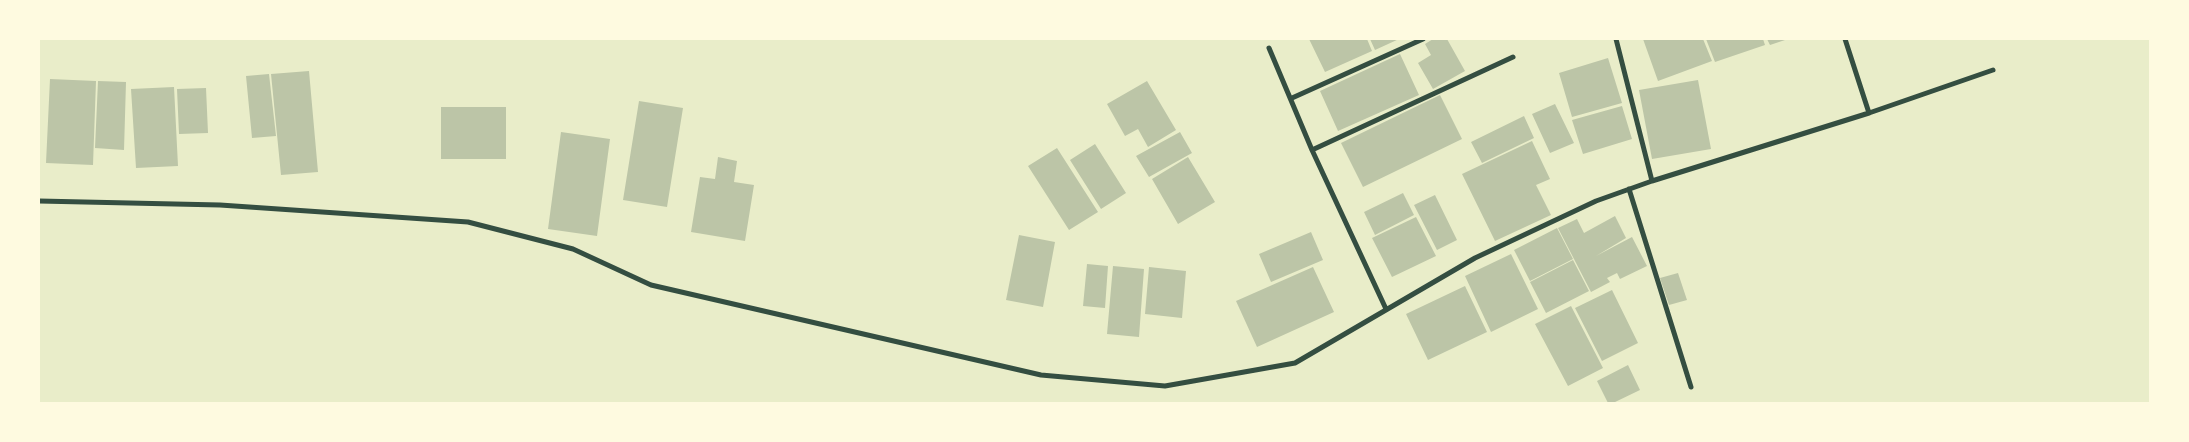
<!DOCTYPE html>
<style>
body{margin:0}
#map{position:relative;width:2189px;height:442px;overflow:hidden;background:#e9edc9;font-family:Commissioner,sans-serif}
canvas{display:block}
.frame{position:absolute;inset:0;border:40px solid #fefae0;pointer-events:none}
</style>
<div id="map">
<canvas width="2189" height="442"></canvas>
<div class="frame"></div>
</div>
<script>
const ctx = document.querySelector('canvas').getContext('2d');
ctx.lineJoin = 'round';
function paint(path, color) {
  ctx.fillStyle = color;
  ctx.fill(path, 'evenodd');
}
function shape(rows) {
  const path = new Path2D();
  for (const r of rows) {
    path.moveTo(r[0], r[1]);
    for (let i = 2; i < r.length; i += 2) path.lineTo(r[i], r[i + 1]);
  }
  return path;
}
function stroke(path, color, width, dash) {
  ctx.strokeStyle = color;
  ctx.lineWidth = width;
  ctx.lineCap = dash ? 'butt' : 'round';
  ctx.setLineDash(dash || []);
  ctx.stroke(path);
}
paint(shape([
 [1309,39,1367,39,1372,51,1325,72],
 [1370,39,1399,39,1375,50],
 [1433,39,1447,39,1465,71,1433,89,1418,63,1431,55,1425,44],
 [1643,39,1703,39,1712,61,1658,81],
 [1706,39,1763,39,1765,45,1715,62],
 [1767,39,1788,39,1770,45],
 [1400,54,1419,95,1338,131,1320,91],
 [1608,58,1622,103,1572,117,1559,73],
 [309,71,318,172,281,175,271,74],
 [269,74,276,136,252,138,246,76],
 [50,79,96,81,93,165,46,163],
 [1698,80,1711,149,1652,159,1639,90],
 [98,81,126,82,124,150,95,148],
 [1147,81,1176,130,1148,147,1138,129,1125,136,1107,104],
 [174,87,178,166,136,168,131,89],
 [206,88,208,133,179,134,177,89],
 [1440,95,1462,139,1363,187,1341,143],
 [639,101,683,108,667,207,623,200],
 [1555,104,1574,143,1550,153,1532,114],
 [1622,106,1632,139,1583,154,1572,120],
 [441,107,506,107,506,159,441,159],
 [1524,116,1534,138,1482,163,1471,142],
 [561,132,610,139,597,236,548,229],
 [1180,132,1192,153,1149,177,1136,156],
 [1532,141,1550,179,1536,185,1551,215,1495,241,1462,174],
 [1095,144,1126,193,1101,209,1070,160],
 [1057,148,1098,212,1069,230,1028,166],
 [718,157,737,161,734,182,754,185,745,241,691,232,700,177,715,179],
 [1188,157,1215,202,1178,224,1152,179],
 [1403,193,1414,215,1375,235,1364,212],
 [1435,195,1457,240,1437,250,1414,205],
 [1615,216,1626,238,1596,256,1632,237,1647,266,1620,279,1617,273,1607,278,1610,282,1591,292,1558,228,1577,219,1584,233],
 [1416,217,1436,256,1392,277,1372,238],
 [1557,228,1573,259,1530,281,1514,250],
 [1311,232,1323,260,1271,282,1259,254],
 [1019,235,1055,242,1043,307,1006,300],
 [1511,254,1538,309,1491,332,1465,276],
 [1573,260,1589,291,1546,313,1530,282],
 [1087,264,1108,266,1105,308,1083,306],
 [1113,266,1144,269,1139,337,1107,334],
 [1149,267,1186,271,1182,318,1145,314],
 [1313,267,1334,312,1257,347,1236,301],
 [1678,273,1687,300,1669,305,1660,278],
 [1465,286,1487,332,1428,360,1406,314],
 [1612,290,1638,343,1602,361,1575,308],
 [1571,306,1603,368,1568,386,1535,324],
 [1628,365,1640,390,1613,403,1608,403,1597,381]
]), '#bcc5a7');
stroke(shape([
 [1616,39,1652,181],
 [1845,39,1869,113],
 [1269,48,1312,150,1386,309],
 [1292,98,1423,39],
 [1312,150,1513,57],
 [1629,189,1691,387],
 [39,201,220,205,468,222,573,249,651,285,1041,375,1165,386,1295,363,1475,258,1596,201,1652,181,1869,113,1993,70]
]), '#344e41', 5);
</script>
